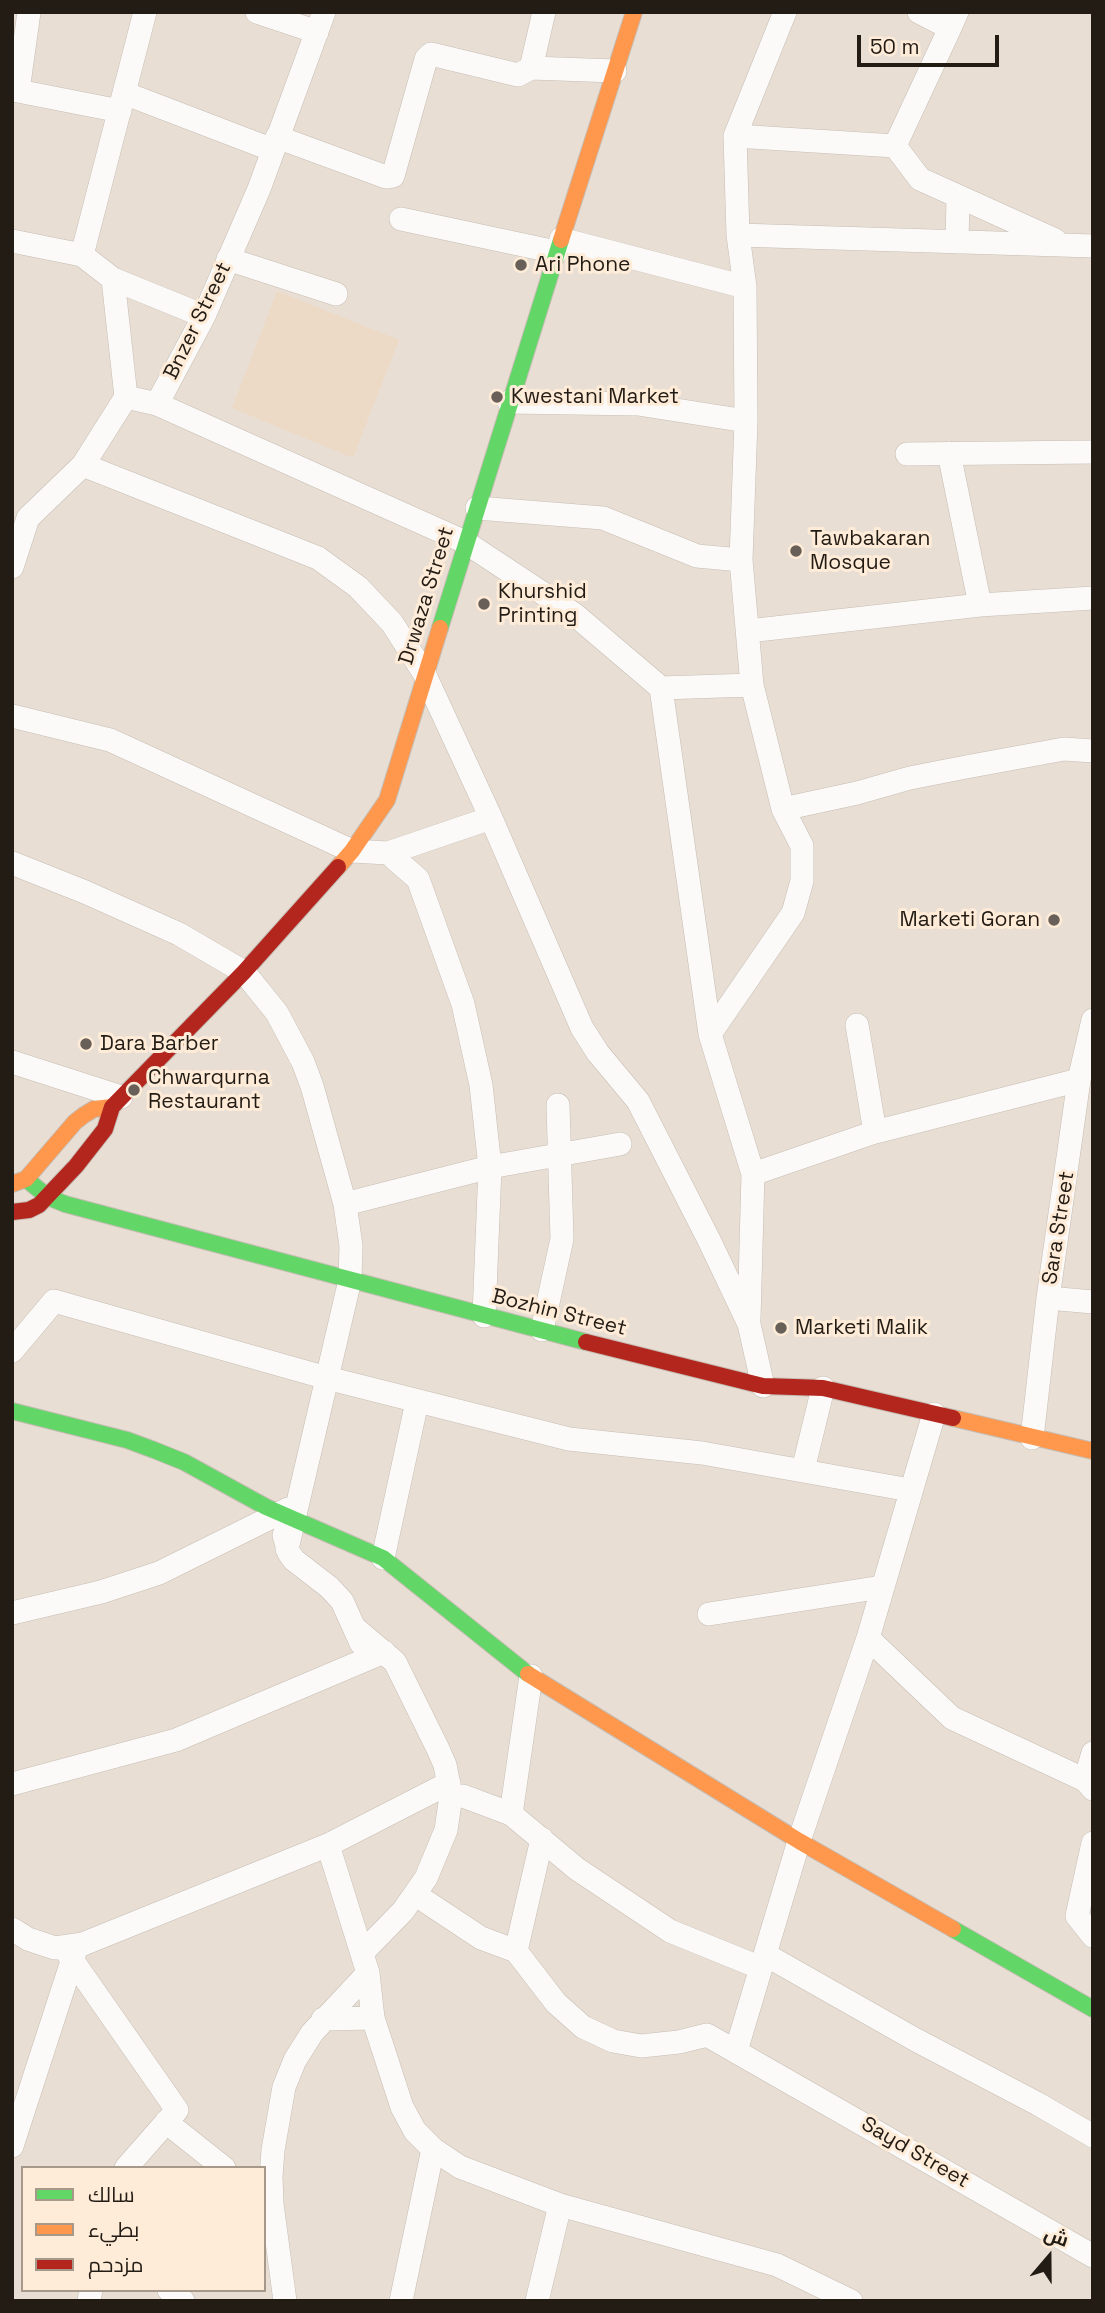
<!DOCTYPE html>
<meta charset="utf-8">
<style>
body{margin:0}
#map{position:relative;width:1105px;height:2313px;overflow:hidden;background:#e9ded3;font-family:"Space Grotesk",Cairo,sans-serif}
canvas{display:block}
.frame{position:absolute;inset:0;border:14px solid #231c15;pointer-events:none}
.legend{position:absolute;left:21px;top:2166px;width:245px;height:126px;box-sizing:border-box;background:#ffecd8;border:2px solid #a7998a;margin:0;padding:9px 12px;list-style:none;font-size:21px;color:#231c15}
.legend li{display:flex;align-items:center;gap:14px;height:35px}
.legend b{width:35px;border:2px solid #a7998a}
.north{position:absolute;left:1014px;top:2222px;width:70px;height:70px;-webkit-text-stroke:5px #ffecd8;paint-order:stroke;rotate:20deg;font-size:19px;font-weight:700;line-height:28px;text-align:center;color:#231c15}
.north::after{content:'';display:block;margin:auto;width:24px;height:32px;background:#231c15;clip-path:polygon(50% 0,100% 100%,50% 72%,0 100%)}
.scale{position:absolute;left:857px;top:35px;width:142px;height:32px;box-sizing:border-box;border:4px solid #231c15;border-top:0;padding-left:9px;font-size:21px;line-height:24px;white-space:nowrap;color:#231c15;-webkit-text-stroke:5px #ffecd8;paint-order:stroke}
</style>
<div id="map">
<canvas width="1105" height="2313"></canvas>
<div class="frame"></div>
<ul class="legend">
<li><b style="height:9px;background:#63d668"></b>سالك</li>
<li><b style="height:9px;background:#ff974d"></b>بطيء</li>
<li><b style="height:9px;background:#b3261e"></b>مزدحم</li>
</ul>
<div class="north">ش</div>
<div class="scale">50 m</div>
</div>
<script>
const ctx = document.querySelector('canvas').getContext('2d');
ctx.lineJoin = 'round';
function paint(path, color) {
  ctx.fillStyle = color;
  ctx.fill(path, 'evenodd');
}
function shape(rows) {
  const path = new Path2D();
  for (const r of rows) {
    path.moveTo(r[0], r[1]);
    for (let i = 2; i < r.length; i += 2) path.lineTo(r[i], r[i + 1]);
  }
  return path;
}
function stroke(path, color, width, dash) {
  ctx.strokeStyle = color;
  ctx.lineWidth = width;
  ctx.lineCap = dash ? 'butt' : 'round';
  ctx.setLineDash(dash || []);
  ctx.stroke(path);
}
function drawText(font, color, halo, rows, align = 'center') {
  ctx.font = font + ' "Space Grotesk",sans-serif';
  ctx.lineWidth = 6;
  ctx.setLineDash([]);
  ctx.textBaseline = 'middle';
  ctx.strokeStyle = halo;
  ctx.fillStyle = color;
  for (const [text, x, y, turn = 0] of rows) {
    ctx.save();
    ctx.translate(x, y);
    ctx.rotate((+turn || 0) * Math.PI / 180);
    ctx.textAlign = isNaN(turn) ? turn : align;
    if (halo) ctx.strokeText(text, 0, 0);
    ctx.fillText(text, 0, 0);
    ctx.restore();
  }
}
paint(shape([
 [277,291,399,340,353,458,232,408]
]), '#ecdac7');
const street = shape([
 [29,12,18,91,120,111],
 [257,12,317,32],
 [919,12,950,28,957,12],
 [950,28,895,146,920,179,1055,240],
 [531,68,544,12],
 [124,93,273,150],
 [735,136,895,146],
 [277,137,386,177,393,176,426,59,431,54,518,75,531,68,615,71],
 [401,219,556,252],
 [738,235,1093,246],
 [561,239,745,287],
 [12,241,82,255,113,279,204,316],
 [957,242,958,197],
 [82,255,145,12],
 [228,259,336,294],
 [113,279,126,397],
 [509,402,638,404,746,421],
 [157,404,465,542,574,614,661,688,752,685],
 [949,453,980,605],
 [907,454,1093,452],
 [83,465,318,558,358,587,392,623,424,673,491,818,582,1028,598,1053,638,1101,709,1240,749,1324,763,1386],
 [477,508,603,518,697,556,741,560],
 [12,567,28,518,83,465,126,397,157,404,204,316,259,189,324,12],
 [748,631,980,605,1093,598],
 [661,688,710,1034,753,1174,749,1319],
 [12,716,110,740,352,851,388,853,418,879,463,1004,481,1085,490,1167,484,1316],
 [783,809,857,793,910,778,966,767,1064,749,1093,751],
 [388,853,491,818],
 [12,863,85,892,179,934,244,972,277,1013,303,1062,312,1086,345,1204,351,1246,350,1280,287,1549],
 [857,1025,875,1132],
 [710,1034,793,913,802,881,802,846,783,809,752,685,741,560,746,421,745,287,738,235,735,136,785,12],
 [12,1062,121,1097],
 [753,1174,875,1132,1079,1080],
 [345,1204,490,1167,620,1144],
 [1048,1298,1093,1302],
 [542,1330,562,1239,558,1105],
 [12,1351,54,1301,327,1378,569,1439,702,1453,910,1490],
 [1032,1438,1048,1298,1079,1080,1093,1020],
 [803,1470,823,1388],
 [284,1535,289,1553,294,1560,329,1587,342,1601,361,1643],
 [383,1558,417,1402],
 [12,1613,101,1592,159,1573,288,1509],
 [709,1614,882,1587],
 [356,1629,395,1662,438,1749,445,1765,451,1796,446,1830,426,1878,403,1911,362,1953],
 [868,1638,952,1718,1085,1780,1093,1789],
 [1085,1780,1093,1753],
 [12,1784,176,1740,384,1652],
 [463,1796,511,1814,577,1869,670,1931,761,1968],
 [511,1814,531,1676],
 [1093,1843,1077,1916,1093,1936],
 [328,1845,368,1973,373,2018,402,2107,415,2131,433,2149,460,2167,560,2205,777,2265,851,2301],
 [416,1895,481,1938,516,1951,556,2003,583,2027,613,2041,641,2046,679,2042,707,2035,1093,2256],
 [12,1929,28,1939,55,1948,83,1944,328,1845,449,1783],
 [64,1948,177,2110,126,2168],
 [516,1951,542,1839],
 [766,1955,916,2040,1038,2104,1093,2136],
 [323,2019,373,2018],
 [736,2051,799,1841,868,1638,934,1414],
 [166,2122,224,2168],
 [12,2146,75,1952],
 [169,2290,183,2301],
 [89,2301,91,2290],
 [285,2301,272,2204,271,2177,273,2150,284,2087,295,2060,312,2033,368,1973],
 [401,2301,433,2149],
 [537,2301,560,2205]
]);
const fast = shape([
 [440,628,561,240],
 [26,1179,48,1197,65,1204,586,1342],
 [12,1411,127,1440,154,1450,184,1462,266,1507,383,1558,528,1674],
 [953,1929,1093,2009]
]);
const slow = shape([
 [561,240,634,12],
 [338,867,352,851,387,800,440,628],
 [12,1184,26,1179,75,1122,84,1115,94,1109,112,1107],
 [953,1418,1093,1451],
 [528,1674,799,1841,953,1929]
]);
const jam = shape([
 [12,1212,29,1210,39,1205,76,1166,105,1129,112,1107,244,972,338,867],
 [586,1342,763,1386,823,1388,953,1418]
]);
stroke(street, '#c5bdb4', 24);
stroke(fast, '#c5bdb4', 18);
stroke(slow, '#c5bdb4', 18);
stroke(jam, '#c5bdb4', 18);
stroke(street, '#fcfaf8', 23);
stroke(fast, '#63d668', 16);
stroke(slow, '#ff974d', 16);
stroke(jam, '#b3261e', 16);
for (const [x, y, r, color] of [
 [521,265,7,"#686058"],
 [497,397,7,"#686058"],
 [796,551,7,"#686058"],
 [484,604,7,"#686058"],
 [1054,920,7,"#686058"],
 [86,1044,7,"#686058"],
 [134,1090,7,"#686058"],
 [781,1328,7,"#686058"]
]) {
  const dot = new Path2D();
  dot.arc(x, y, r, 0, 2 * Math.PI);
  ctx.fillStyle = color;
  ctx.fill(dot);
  stroke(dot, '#ffecd8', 2.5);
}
drawText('21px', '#231c15', '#ffecd8', [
 ["Ari Phone",535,265],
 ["Kwestani Market",511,397],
 ["Tawbakaran",810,539],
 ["Mosque",810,563],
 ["Khurshid",498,592],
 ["Printing",498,616],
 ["Marketi Goran",1040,920,"right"],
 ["Dara Barber",100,1044],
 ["Chwarqurna",148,1078],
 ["Restaurant",148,1102],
 ["Marketi Malik",795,1328]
], 'left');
drawText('21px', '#231c15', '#ffecd8', [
 ["Bnzer Street",198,321,-64],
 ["Drwaza Street",427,596,-73],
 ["Sara Street",1059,1228,-81],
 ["Bozhin Street",559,1313,14],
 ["Sayd Street",915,2153,30]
]);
</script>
